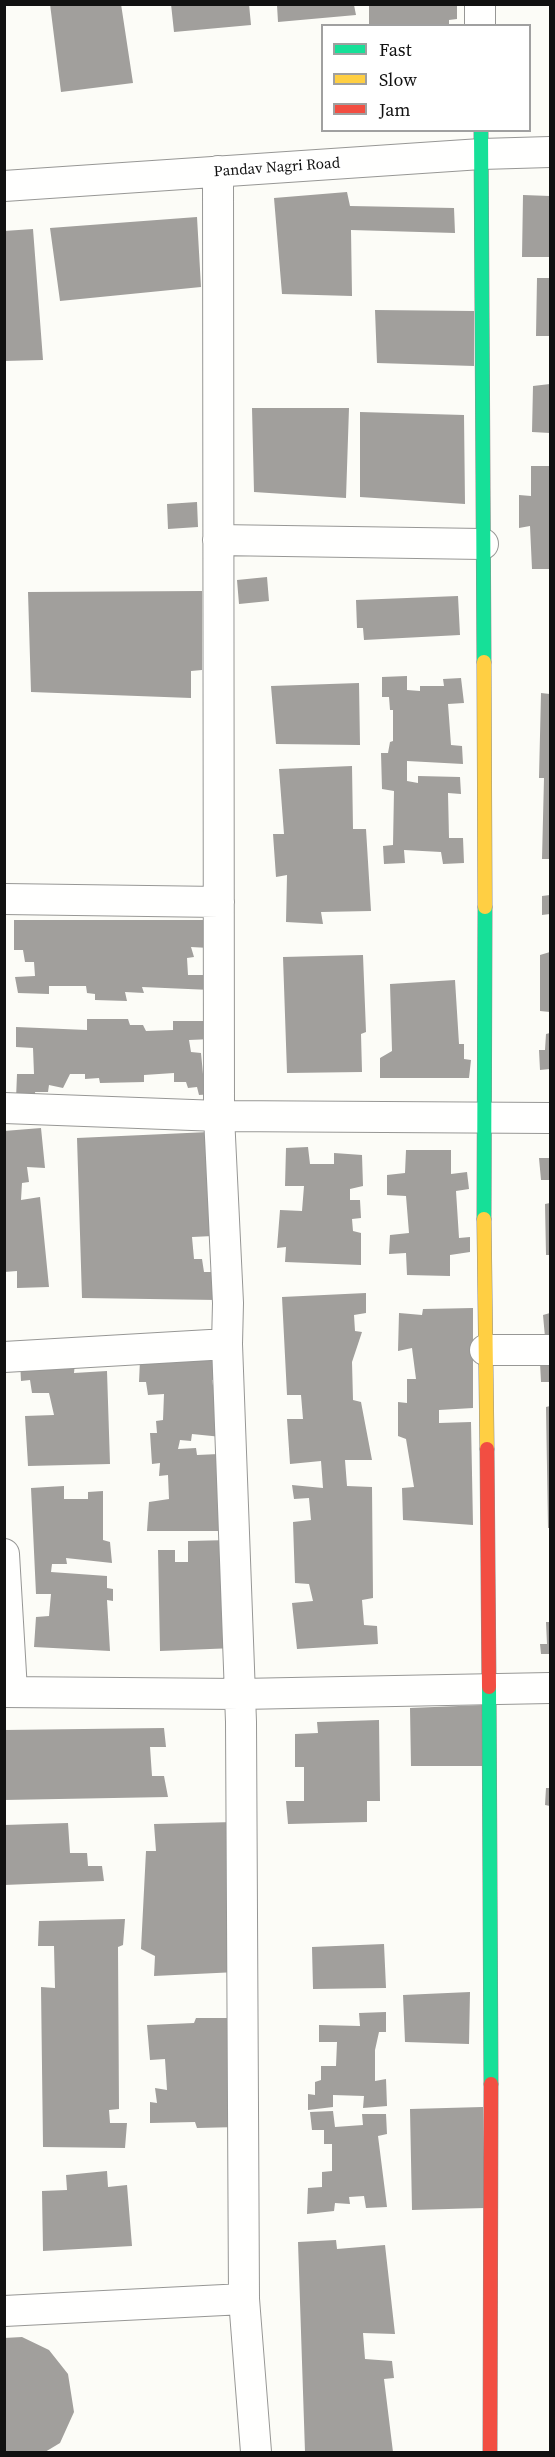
<!DOCTYPE html>
<style>
body{margin:0}
#map{position:relative;width:555px;height:2457px;overflow:hidden;background:#fcfcf7;font-family:"Source Serif 4",serif}
canvas{display:block}
.frame{position:absolute;inset:0;border:6px solid #111;pointer-events:none}
.legend{position:absolute;left:321px;top:24px;width:210px;height:108px;box-sizing:border-box;background:#fff;border:2px solid #a0a0a0;margin:0;padding:8px 10px;list-style:none;font-size:18px;color:#111}
.legend li{display:flex;align-items:center;gap:12px;height:30px}
.legend b{width:30px;border:2px solid #a0a0a0}
</style>
<div id="map">
<canvas width="555" height="2457"></canvas>
<div class="frame"></div>
<ul class="legend">
<li><b style="height:8px;background:#16e098"></b>Fast</li>
<li><b style="height:8px;background:#ffcf43"></b>Slow</li>
<li><b style="height:8px;background:#f24e42"></b>Jam</li>
</ul>
</div>
<script>
const ctx = document.querySelector('canvas').getContext('2d');
ctx.lineJoin = 'round';
function paint(path, color) {
  ctx.fillStyle = color;
  ctx.fill(path, 'evenodd');
}
function shape(rows) {
  const path = new Path2D();
  for (const r of rows) {
    path.moveTo(r[0], r[1]);
    for (let i = 2; i < r.length; i += 2) path.lineTo(r[i], r[i + 1]);
  }
  return path;
}
function stroke(path, color, width, dash) {
  ctx.strokeStyle = color;
  ctx.lineWidth = width;
  ctx.lineCap = dash ? 'butt' : 'round';
  ctx.setLineDash(dash || []);
  ctx.stroke(path);
}
function drawText(font, color, halo, rows, align = 'center') {
  ctx.font = font + ' "Source Serif 4",serif';
  ctx.lineWidth = 6;
  ctx.setLineDash([]);
  ctx.textBaseline = 'middle';
  ctx.strokeStyle = halo;
  ctx.fillStyle = color;
  for (const [text, x, y, turn = 0] of rows) {
    ctx.save();
    ctx.translate(x, y);
    ctx.rotate((+turn || 0) * Math.PI / 180);
    ctx.textAlign = isNaN(turn) ? turn : align;
    if (halo) ctx.strokeText(text, 0, 0);
    ctx.fillText(text, 0, 0);
    ctx.restore();
  }
}
paint(shape([
 [50,4,121,4,133,83,61,92],
 [171,4,249,4,251,25,174,32],
 [369,4,457,4,457,19,449,20,449,26,369,26],
 [277,5,354,5,356,15,278,22],
 [347,192,350,206,454,208,455,233,351,230,352,296,282,294,274,198],
 [523,195,550,196,550,257,522,257],
 [197,217,201,287,60,301,50,228],
 [33,229,43,360,4,361,4,231],
 [537,278,550,278,550,336,536,336],
 [375,310,474,311,474,366,377,363],
 [550,384,550,433,532,432,533,386],
 [252,408,349,408,346,498,254,492],
 [360,412,464,415,465,504,360,497],
 [531,466,550,466,550,569,532,569,530,526,519,528,519,495,531,496],
 [197,502,198,527,168,529,167,504],
 [267,577,269,601,239,604,237,580],
 [202,591,202,670,191,671,191,698,31,692,28,592],
 [458,596,460,635,364,640,363,628,357,628,356,600],
 [407,676,407,690,420,691,420,686,444,686,443,679,461,678,464,703,448,704,451,745,462,746,463,764,407,761,407,781,418,783,418,776,460,777,461,794,448,793,449,838,463,838,464,863,443,864,441,852,404,850,405,863,384,864,383,846,393,845,394,791,382,789,381,753,388,753,390,742,393,741,393,710,390,710,389,697,382,697,382,677],
 [359,683,360,745,276,744,271,686],
 [541,693,550,694,550,859,542,859,544,778,539,778],
 [352,766,353,829,366,829,371,911,321,912,323,924,286,922,287,875,276,877,273,834,284,834,279,769],
 [550,895,550,914,542,915,542,896],
 [14,920,206,920,209,948,191,947,194,957,187,958,188,975,209,975,211,990,142,987,144,993,125,992,127,1001,95,1000,95,994,87,993,86,986,49,986,49,994,18,993,15,977,35,976,34,962,25,962,23,950,14,950],
 [550,952,550,1012,540,1011,540,955],
 [363,955,366,1032,361,1034,362,1072,287,1073,283,957],
 [455,980,459,1044,464,1044,464,1059,471,1060,469,1078,380,1078,380,1058,392,1051,390,984],
 [87,1019,128,1019,130,1025,143,1025,146,1031,173,1030,173,1021,209,1021,212,1039,189,1040,191,1052,201,1053,203,1074,209,1074,214,1094,199,1095,197,1087,188,1088,186,1082,174,1082,174,1073,144,1075,144,1082,100,1083,99,1078,85,1079,85,1074,70,1074,63,1088,49,1085,48,1092,35,1092,36,1099,16,1099,17,1074,34,1074,33,1048,16,1047,16,1027,87,1030],
 [550,1033,550,1069,540,1070,539,1050,545,1050,546,1034],
 [41,1128,45,1168,27,1167,29,1182,22,1183,21,1200,40,1197,49,1287,17,1288,17,1271,4,1272,4,1131],
 [209,1132,213,1236,192,1237,194,1259,202,1259,204,1272,215,1272,217,1300,82,1298,77,1138],
 [308,1147,310,1164,334,1164,334,1153,362,1155,363,1186,350,1189,350,1200,360,1200,361,1218,352,1219,353,1231,361,1233,361,1265,285,1262,286,1247,277,1248,280,1210,302,1211,304,1186,285,1186,286,1148],
 [406,1150,451,1150,451,1174,467,1172,469,1189,456,1191,459,1238,470,1237,470,1252,450,1255,450,1276,407,1275,406,1253,389,1254,390,1235,409,1233,406,1196,387,1195,387,1175,405,1173],
 [539,1158,550,1158,550,1180,541,1180],
 [550,1203,550,1255,546,1255,545,1204],
 [366,1293,366,1313,354,1315,355,1331,362,1332,352,1362,353,1400,361,1402,372,1460,345,1460,347,1486,372,1487,373,1598,362,1600,364,1625,377,1626,378,1644,297,1649,292,1603,313,1601,309,1584,295,1583,293,1522,311,1520,309,1498,294,1499,292,1485,323,1488,321,1461,290,1464,287,1419,303,1419,301,1395,287,1395,282,1297],
 [473,1308,473,1408,439,1410,439,1423,471,1422,473,1525,403,1520,402,1488,414,1487,406,1439,398,1436,398,1402,407,1403,407,1379,416,1379,412,1348,398,1351,399,1313,422,1315,423,1309],
 [550,1313,550,1337,545,1337,543,1315],
 [217,1358,218,1379,212,1380,222,1437,192,1434,191,1441,180,1440,178,1449,196,1448,197,1455,219,1454,226,1531,147,1531,149,1502,169,1499,168,1475,159,1476,160,1463,152,1464,150,1433,157,1433,156,1421,163,1420,164,1394,148,1395,146,1382,139,1382,140,1360],
 [44,1360,45,1370,59,1369,58,1362,75,1363,74,1373,107,1371,110,1464,28,1466,25,1416,54,1415,49,1393,32,1393,30,1380,21,1381,20,1361],
 [540,1363,550,1363,550,1382,541,1382],
 [550,1406,550,1528,548,1528,546,1407],
 [64,1486,64,1499,88,1499,88,1492,103,1491,103,1540,110,1542,112,1563,66,1558,67,1564,52,1564,51,1572,107,1576,107,1588,113,1589,113,1601,107,1600,110,1651,34,1647,36,1617,49,1616,51,1594,36,1594,31,1488],
 [230,1540,235,1648,160,1651,158,1550,175,1550,175,1562,188,1562,188,1541],
 [546,1622,550,1622,550,1654,541,1654,540,1644,547,1644],
 [483,1705,483,1766,411,1766,410,1708],
 [379,1720,380,1801,367,1801,367,1822,288,1824,286,1801,304,1801,304,1767,295,1767,295,1734,318,1733,317,1722],
 [164,1728,166,1747,150,1747,152,1776,164,1776,168,1797,4,1800,4,1730],
 [546,1788,550,1788,550,1806,545,1805],
 [234,1822,237,1972,154,1976,155,1956,141,1949,146,1851,156,1851,154,1824],
 [68,1823,70,1853,87,1853,88,1866,102,1866,104,1881,4,1885,4,1825],
 [125,1919,123,1945,118,1947,119,2109,109,2110,110,2123,127,2123,125,2148,43,2147,41,1987,55,1988,54,1946,38,1946,39,1921],
 [384,1944,386,1988,313,1989,312,1947],
 [470,1992,469,2044,405,2042,403,1995],
 [386,2012,386,2032,379,2032,375,2050,375,2081,386,2079,387,2106,363,2108,364,2096,333,2095,333,2107,308,2110,308,2094,315,2095,315,2082,321,2080,321,2066,336,2066,337,2042,319,2042,319,2025,360,2026,359,2013],
 [196,2018,239,2018,238,2127,197,2128,195,2122,150,2123,150,2102,157,2103,155,2088,167,2090,165,2059,150,2060,147,2025,194,2023],
 [483,2107,485,2208,412,2210,410,2109],
 [333,2111,335,2127,363,2125,362,2114,386,2114,387,2134,378,2136,387,2207,366,2208,364,2196,349,2197,350,2204,335,2203,334,2211,307,2214,308,2188,322,2187,322,2172,332,2171,332,2144,324,2144,324,2130,312,2130,310,2112],
 [107,2171,108,2187,127,2185,132,2246,43,2251,42,2191,67,2190,66,2175],
 [336,2240,337,2249,385,2245,395,2334,363,2333,365,2359,392,2361,394,2378,384,2379,393,2452,305,2452,298,2242],
 [22,2337,49,2350,68,2374,74,2412,60,2443,45,2452,4,2452,4,2338]
]), '#a19f9c');
const street = shape([
 [480,4,480,26],
 [218,171,219,1116,228,1303,227,1344,241,1722,244,2299,256,2452],
 [4,186,481,154,550,152],
 [218,540,483,544],
 [4,899,219,902],
 [4,1108,219,1116,550,1118],
 [485,1350,550,1350],
 [4,1357,227,1344],
 [4,1554,12,1691],
 [4,1692,240,1694,550,1688],
 [4,2311,244,2299]
]);
const fast = shape([
 [481,130,484,662],
 [484,1219,485,907],
 [489,1687,491,2084]
]);
const slow = shape([
 [484,662,485,907],
 [484,1219,487,1449]
]);
const jam = shape([
 [487,1449,489,1687],
 [490,2452,491,2084]
]);
stroke(street, '#979795', 32);
stroke(fast, '#8d8d8b', 15);
stroke(slow, '#8d8d8b', 15);
stroke(jam, '#8d8d8b', 15);
stroke(street, '#fffffe', 30);
stroke(fast, '#16e098', 14);
stroke(slow, '#ffcf43', 14);
stroke(jam, '#f24e42', 14);
drawText('15px', '#111', '#fff', [
 ["Pandav Nagri Road",277,168,-4]
]);
</script>
